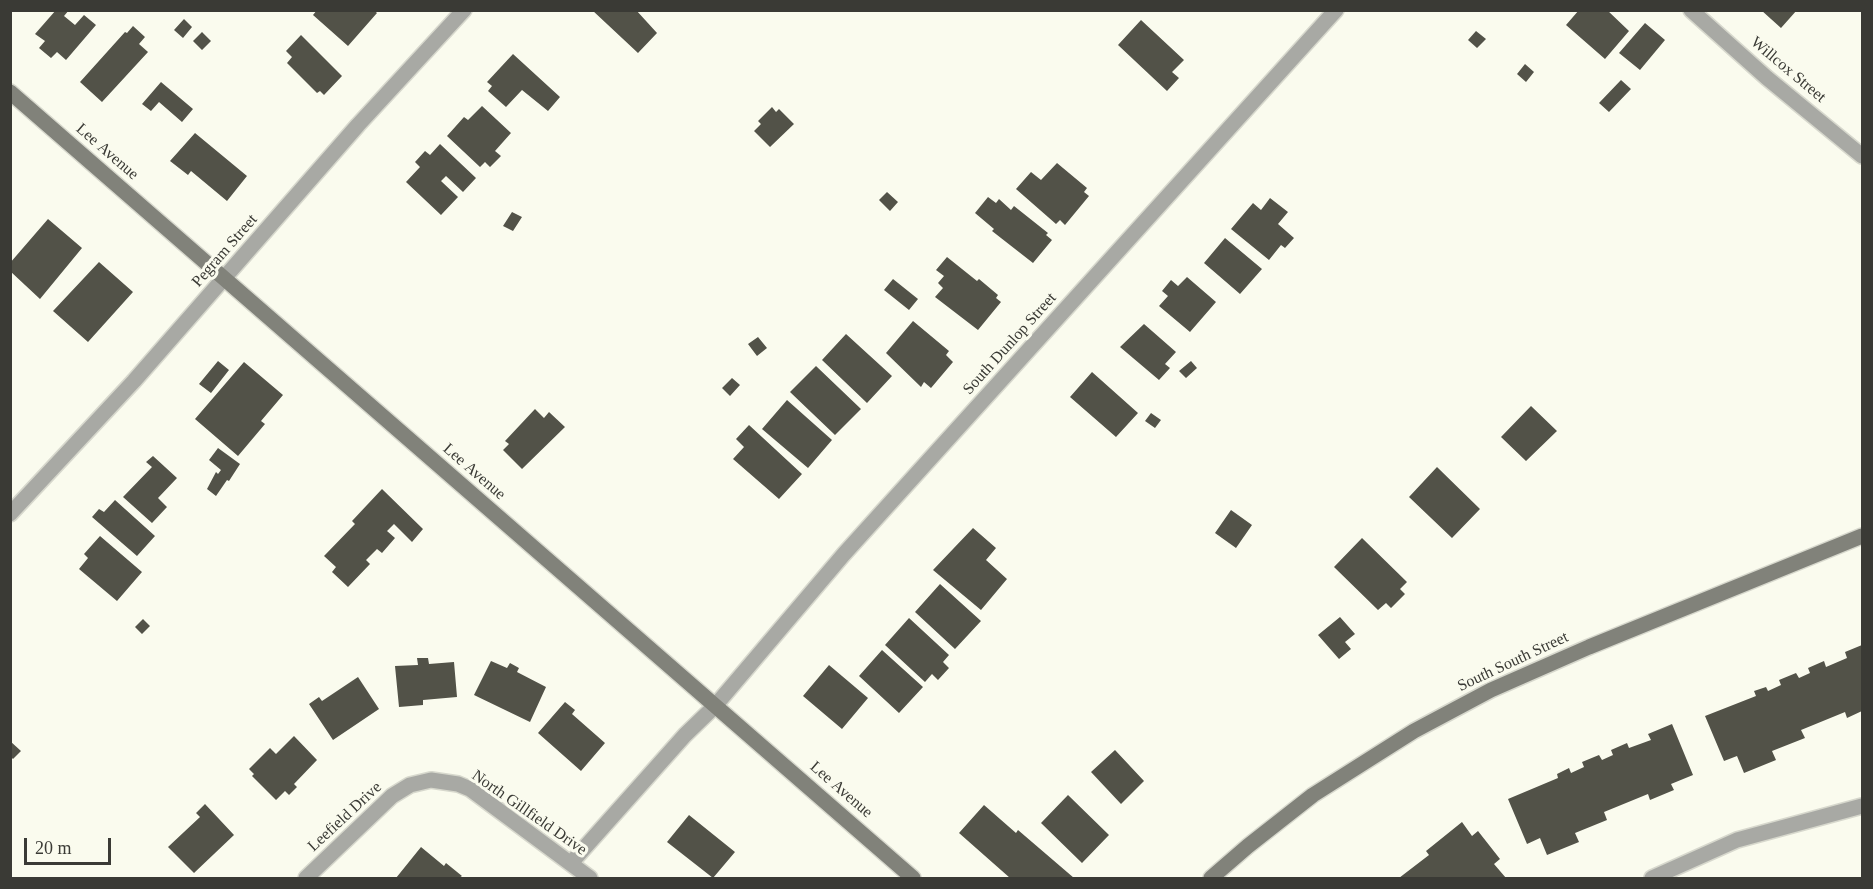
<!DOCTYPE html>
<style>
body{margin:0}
#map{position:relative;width:1873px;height:889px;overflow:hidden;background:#fafbee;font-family:Georgia,serif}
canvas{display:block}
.frame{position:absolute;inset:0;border:12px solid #3a3a35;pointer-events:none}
.scale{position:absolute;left:24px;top:838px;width:87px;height:27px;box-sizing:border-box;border:3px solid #3a3a35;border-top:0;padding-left:8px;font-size:18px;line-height:21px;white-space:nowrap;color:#3a3a35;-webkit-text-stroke:4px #fafbee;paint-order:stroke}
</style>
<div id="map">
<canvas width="1873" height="889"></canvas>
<div class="frame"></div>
<div class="scale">20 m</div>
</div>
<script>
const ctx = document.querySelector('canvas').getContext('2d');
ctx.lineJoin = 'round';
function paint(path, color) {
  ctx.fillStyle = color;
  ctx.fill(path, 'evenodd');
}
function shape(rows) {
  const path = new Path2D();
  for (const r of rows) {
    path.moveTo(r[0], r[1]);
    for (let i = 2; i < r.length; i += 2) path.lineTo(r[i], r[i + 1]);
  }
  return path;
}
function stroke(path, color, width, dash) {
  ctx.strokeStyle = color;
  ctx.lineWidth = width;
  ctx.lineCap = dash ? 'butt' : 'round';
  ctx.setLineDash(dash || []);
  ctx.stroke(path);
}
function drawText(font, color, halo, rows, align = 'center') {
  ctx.font = font + ' Georgia,serif';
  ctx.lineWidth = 6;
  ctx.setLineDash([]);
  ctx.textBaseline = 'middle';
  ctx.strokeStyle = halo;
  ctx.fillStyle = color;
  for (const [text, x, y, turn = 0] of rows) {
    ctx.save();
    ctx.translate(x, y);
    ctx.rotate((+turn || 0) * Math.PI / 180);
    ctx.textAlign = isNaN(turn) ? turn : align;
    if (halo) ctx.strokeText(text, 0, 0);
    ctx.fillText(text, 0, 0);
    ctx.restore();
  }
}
paint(shape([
 [56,10,69,10,64,16,75,25,84,15,96,25,66,60,57,52,51,58,39,48,45,41,35,34],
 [317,10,374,10,377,13,348,46,313,15],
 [592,10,636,10,657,33,638,53],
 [1579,10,1607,10,1629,31,1605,59,1566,25],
 [1761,10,1797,10,1781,28],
 [184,19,192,27,183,38,174,30],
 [1141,20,1184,60,1172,72,1179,78,1167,91,1118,45],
 [1645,23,1665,40,1640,70,1619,53],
 [133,26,145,37,139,44,148,52,102,102,80,82,125,32,127,33],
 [1476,31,1486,39,1477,48,1468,40],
 [202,32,211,41,202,50,193,41],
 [301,35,342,76,324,95,320,91,317,93,287,63,292,57,286,51],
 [513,54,560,97,548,111,522,90,506,107,488,91,492,86,487,82],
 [1525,64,1534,72,1526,82,1517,74],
 [1621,80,1631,89,1609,112,1599,103],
 [161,82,193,109,182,122,159,102,151,111,142,104],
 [482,106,511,133,495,151,501,156,490,167,485,162,480,167,447,136,464,117,468,120],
 [772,107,776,112,779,109,794,124,770,147,754,131,761,124,758,121],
 [195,133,247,176,227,201,191,171,188,175,170,161],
 [440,144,476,178,463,192,446,176,441,181,458,197,441,215,406,182,420,167,415,162,425,151,430,155],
 [1057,163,1087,188,1084,192,1089,196,1065,225,1060,220,1056,224,1016,189,1031,172,1041,180],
 [887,192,898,202,890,211,879,200],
 [988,197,996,203,999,199,1011,210,1014,206,1048,233,1046,235,1052,240,1033,263,992,231,994,229,975,213],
 [1270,198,1288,212,1278,224,1294,238,1285,248,1281,245,1269,260,1231,229,1253,203,1261,210],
 [512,212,522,217,513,231,503,226],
 [48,219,82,248,40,299,10,271,10,263],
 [1225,238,1262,269,1240,294,1204,263],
 [947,257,977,281,979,279,998,295,996,298,1001,302,978,330,935,297,943,288,938,283,944,276,936,270],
 [99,262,133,292,88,342,53,311],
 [1187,277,1216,302,1190,332,1159,306,1168,296,1162,291,1171,280,1178,286],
 [893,279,918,299,909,310,884,290],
 [913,321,949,351,946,355,953,362,931,388,924,382,921,387,886,353],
 [1144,324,1176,352,1165,364,1170,368,1159,380,1120,347],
 [846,334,892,376,867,403,822,360],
 [758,337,767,348,757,356,748,344],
 [218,361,229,370,211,393,199,384],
 [1191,361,1197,368,1186,378,1179,371],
 [244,362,283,395,261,421,265,424,238,456,195,419],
 [816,366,861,409,835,435,790,392],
 [1092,372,1138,413,1116,437,1070,397],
 [732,378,740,385,730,396,722,388],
 [787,400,832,440,808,468,762,429],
 [1531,406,1557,431,1526,461,1501,437],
 [535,409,544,418,549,412,565,427,522,469,503,450,509,444,505,441],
 [1151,413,1161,420,1155,428,1145,421],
 [749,425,802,474,779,499,733,459,744,447,736,439],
 [218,448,240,464,229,481,227,480,216,496,207,489,216,472,218,474,221,470,209,460],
 [153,456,177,478,158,498,167,507,152,523,123,497,152,467,146,462],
 [1437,467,1480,509,1452,538,1409,497],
 [382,489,423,529,412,542,394,524,387,531,395,538,382,553,377,549,366,560,370,564,348,587,332,572,336,567,324,556,355,524,352,521],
 [115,500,155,536,137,556,92,517,99,509,104,512],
 [1231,510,1252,525,1236,548,1215,533],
 [973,528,996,548,986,560,1007,579,981,610,933,570],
 [100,536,142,572,117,601,79,569,88,558,84,554],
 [1362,538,1407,582,1400,589,1405,594,1391,608,1386,603,1378,610,1334,567],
 [940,584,981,621,955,649,915,612],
 [1340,617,1355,634,1345,642,1351,649,1339,659,1318,635],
 [909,618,949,655,943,662,949,668,938,680,932,674,925,682,885,645],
 [143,619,150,626,142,634,135,627],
 [1862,645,1862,711,1847,718,1845,712,1801,730,1805,738,1772,751,1776,760,1744,773,1737,756,1724,761,1705,716,1756,696,1754,691,1766,687,1768,691,1781,685,1779,680,1796,673,1799,678,1810,673,1808,668,1824,661,1826,667,1847,658,1845,652],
 [882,650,923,687,899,713,859,676],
 [417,658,428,658,429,664,454,662,457,697,423,700,423,705,399,707,395,666,418,665],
 [491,661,507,668,510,663,519,668,517,672,546,687,530,722,474,695],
 [829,665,868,698,842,729,803,696],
 [358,677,379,709,333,740,309,704,319,697,322,701],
 [565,702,575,710,572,714,605,743,581,771,538,733],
 [1672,724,1693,775,1671,784,1674,790,1650,800,1648,794,1604,812,1607,820,1575,833,1579,842,1547,855,1540,838,1527,844,1508,799,1558,778,1557,774,1569,768,1571,773,1584,767,1582,762,1599,755,1602,760,1613,755,1611,750,1627,743,1629,748,1651,740,1648,734],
 [294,736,317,760,294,784,297,787,289,795,285,791,276,800,252,776,254,774,249,769,270,748,276,754],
 [10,741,21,751,13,759,10,756],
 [1115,750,1144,781,1121,804,1091,772],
 [1068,795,1109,835,1082,863,1041,823],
 [205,804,234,835,194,873,168,847,200,817,196,813],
 [984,805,1016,833,1018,830,1074,878,1010,878,959,833],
 [689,815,735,852,713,878,667,842],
 [1462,822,1472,836,1478,831,1500,859,1494,864,1506,878,1399,878,1429,855,1426,851],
 [421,847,444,866,446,863,462,876,459,878,396,878]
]), '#525248');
const street = shape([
 [1691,10,1767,78,1862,156],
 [10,514,134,381,358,125,464,10],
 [571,863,685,735,715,706,844,554,1336,10],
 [306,878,392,796,410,785,431,780,458,784,470,789,590,878],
 [1652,878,1737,840,1862,806]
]);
const secondary = shape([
 [10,92,913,878],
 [1211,878,1248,846,1313,795,1414,731,1491,690,1589,647,1862,536]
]);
stroke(street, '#d7d8cd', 18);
stroke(secondary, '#d7d8cd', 18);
stroke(street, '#a8a9a4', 15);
stroke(secondary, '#81827a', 15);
drawText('16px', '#3a3a35', '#fafbee', [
 ["Willcox Street",1788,70,40],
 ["Lee Avenue",107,152,41],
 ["Pegram Street",225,251,-49],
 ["South Dunlop Street",1010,344,-48],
 ["Lee Avenue",474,472,41],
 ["South South Street",1513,662,-25],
 ["Lee Avenue",841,790,41],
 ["North Gillfield Drive",529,813,35],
 ["Leefield Drive",345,817,-43]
]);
</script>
